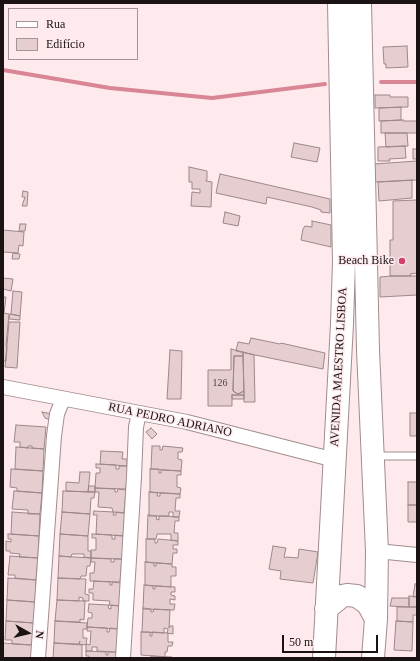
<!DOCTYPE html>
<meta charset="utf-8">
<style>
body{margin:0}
#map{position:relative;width:420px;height:661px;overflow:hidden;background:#feeaed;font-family:"Times New Roman",serif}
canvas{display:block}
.frame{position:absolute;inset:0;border:4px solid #1a1213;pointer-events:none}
.legend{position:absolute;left:8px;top:8px;width:130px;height:52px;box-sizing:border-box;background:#feeaed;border:1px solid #a39496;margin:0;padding:5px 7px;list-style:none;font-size:12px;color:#1a1213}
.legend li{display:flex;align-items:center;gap:8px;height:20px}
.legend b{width:20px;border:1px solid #a39496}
.north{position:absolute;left:8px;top:613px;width:40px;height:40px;-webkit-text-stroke:3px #feeaed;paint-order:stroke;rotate:98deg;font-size:11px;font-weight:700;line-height:16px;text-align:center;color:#1a1213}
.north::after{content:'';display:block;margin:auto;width:14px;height:18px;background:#1a1213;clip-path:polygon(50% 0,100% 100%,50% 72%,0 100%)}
.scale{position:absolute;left:282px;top:635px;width:96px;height:18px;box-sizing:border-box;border:2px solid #1a1213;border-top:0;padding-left:5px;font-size:12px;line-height:14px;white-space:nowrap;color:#1a1213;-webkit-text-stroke:3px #feeaed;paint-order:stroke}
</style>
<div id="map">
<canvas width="420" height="661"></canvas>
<div class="frame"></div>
<ul class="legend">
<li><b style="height:5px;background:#fff"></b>Rua</li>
<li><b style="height:11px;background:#e5cdd0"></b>Edifício</li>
</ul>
<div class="north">N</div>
<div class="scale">50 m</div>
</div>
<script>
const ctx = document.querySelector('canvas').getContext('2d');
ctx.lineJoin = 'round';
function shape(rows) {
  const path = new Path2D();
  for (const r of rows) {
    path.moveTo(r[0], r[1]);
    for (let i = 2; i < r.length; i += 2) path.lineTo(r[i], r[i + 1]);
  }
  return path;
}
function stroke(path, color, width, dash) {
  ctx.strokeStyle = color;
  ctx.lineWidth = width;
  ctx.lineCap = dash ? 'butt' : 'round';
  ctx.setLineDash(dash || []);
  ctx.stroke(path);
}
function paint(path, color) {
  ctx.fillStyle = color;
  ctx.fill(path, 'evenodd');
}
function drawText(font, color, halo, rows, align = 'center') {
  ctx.font = font + ' "Times New Roman",serif';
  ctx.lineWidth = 3;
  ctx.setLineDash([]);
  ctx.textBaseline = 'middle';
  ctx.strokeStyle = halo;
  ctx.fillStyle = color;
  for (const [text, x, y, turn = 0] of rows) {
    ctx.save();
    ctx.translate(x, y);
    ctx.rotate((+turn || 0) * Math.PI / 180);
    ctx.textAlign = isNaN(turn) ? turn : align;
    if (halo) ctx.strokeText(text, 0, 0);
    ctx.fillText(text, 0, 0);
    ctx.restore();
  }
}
stroke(shape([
 [3,70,110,88,212,98,325,84],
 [381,82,417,82]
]), '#d88594', 4);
const building = shape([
 [407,46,408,67,386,68,386,64,384,64,383,47,407,46],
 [375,95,390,95,390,97,408,97,408,107,375,108,375,95],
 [401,107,401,120,379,121,379,108,401,107],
 [403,120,403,121,417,121,417,133,381,133,381,121,403,120],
 [385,133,407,133,408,146,386,147,385,133],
 [294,143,320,148,317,162,291,157,294,143],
 [405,146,406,158,389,159,390,161,378,161,378,147,405,146],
 [413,149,417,149,417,159,413,159,413,149],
 [417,161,417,180,375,182,374,164,417,161],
 [189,167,207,171,207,180,206,180,206,181,212,182,211,207,191,206,192,192,200,193,200,189,192,189,192,182,189,182,189,167],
 [220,174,330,199,330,213,321,212,321,210,312,207,267,197,266,204,216,193,220,174],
 [412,180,412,198,379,201,378,182,412,180],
 [23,191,28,192,27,206,22,206,25,197,22,197,23,191],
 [417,200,417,273,410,274,411,276,390,276,390,240,393,240,393,201,417,200],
 [225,212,240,216,238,226,223,223,225,212],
 [312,221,331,225,331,247,301,240,303,229,305,226,312,227,312,221],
 [20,224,26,224,25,231,19,231,20,224],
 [3,230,24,232,23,246,19,245,18,253,3,252,3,230],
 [13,253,20,254,19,259,12,259,13,253],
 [391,276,417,276,417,295,380,297,380,277,391,276],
 [3,278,13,279,11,291,3,289,3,278],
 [13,291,22,292,20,316,11,314,13,291],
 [3,297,6,297,4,313,3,313,3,297],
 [3,313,9,314,6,346,7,347,6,361,3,361,3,313],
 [10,314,20,316,20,320,9,319,10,314],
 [9,322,20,322,17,368,5,367,9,322],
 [251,338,280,344,281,343,325,353,323,369,236,351,238,342,249,344,251,338],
 [231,349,243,352,243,356,234,356,233,391,238,394,244,391,244,395,232,395,232,406,208,406,208,370,231,370,231,349],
 [170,350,182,351,181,399,167,399,170,350],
 [243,352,254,355,255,402,244,402,243,352],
 [234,356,243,356,244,391,238,394,233,391,234,356],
 [232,395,244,395,244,399,232,399,232,395],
 [42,412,52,414,51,420,45,418,42,412],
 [410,413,417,413,417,436,410,436,410,413],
 [16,425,46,427,44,449,32,448,32,446,28,446,28,448,20,447,20,442,14,442,16,425],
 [151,428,157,434,152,439,146,432,151,428],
 [152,446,160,446,160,450,162,450,163,446,183,448,182,452,178,452,178,459,182,460,181,471,151,469,152,446],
 [16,447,44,449,43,471,15,469,16,447],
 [101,451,123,452,122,459,127,459,127,466,100,464,101,451],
 [96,464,116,465,116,469,119,469,119,466,128,466,126,489,95,488,96,473,100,473,100,468,96,468,96,464],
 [11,469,43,471,42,493,17,491,17,488,10,487,11,469],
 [150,469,159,469,159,473,161,473,161,470,181,471,181,475,177,475,177,487,181,488,180,494,150,492,150,469],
 [80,472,90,472,88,492,66,491,66,482,79,483,80,472],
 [408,482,417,482,417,505,408,505,408,482],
 [89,486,95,486,95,492,88,492,89,486],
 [95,488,115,489,115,492,117,492,118,489,126,490,124,513,113,512,112,508,98,507,99,492,95,492,95,488],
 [14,491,42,493,40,514,28,514,28,510,12,509,14,491],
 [63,491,95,492,94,498,91,498,90,514,62,512,63,491],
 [149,492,158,493,157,496,160,496,160,493,180,494,180,498,176,498,175,511,180,511,179,517,173,517,173,512,169,512,169,516,149,516,149,492],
 [408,505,417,505,417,522,408,522,408,505],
 [94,511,114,512,113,515,116,515,116,512,125,513,123,536,96,534,97,515,93,515,94,511],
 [12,512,40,514,39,536,11,534,12,512],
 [62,512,90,514,88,536,60,534,62,512],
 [148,515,157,516,156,519,159,520,159,516,179,517,179,521,175,521,174,533,178,533,178,541,171,540,171,534,157,534,156,539,147,539,148,515],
 [8,534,39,536,38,558,19,557,20,554,10,553,10,551,6,551,6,541,11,542,11,539,8,539,8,534],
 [60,534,88,536,88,551,91,551,91,558,84,557,84,554,72,554,71,557,59,556,60,534],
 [92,534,112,535,112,539,115,539,115,535,124,536,122,559,91,558,91,550,96,550,96,538,92,538,92,534],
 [146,539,155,539,155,543,157,543,158,539,178,541,178,545,173,545,173,549,177,549,177,553,173,553,172,564,146,562,146,539],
 [273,546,286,548,284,557,285,558,286,557,298,558,299,549,318,552,313,583,280,579,281,571,269,569,273,546],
 [10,556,38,558,36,580,15,578,15,575,8,575,10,556],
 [59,556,91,558,90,566,87,566,86,576,81,576,80,579,58,578,59,556],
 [91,558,111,559,111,562,114,562,114,559,122,559,120,582,90,581,90,573,94,573,95,562,91,562,91,558],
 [145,562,154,563,154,566,156,566,156,563,172,564,172,567,176,567,176,576,171,576,171,587,145,585,145,562],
 [8,578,36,580,35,602,7,600,8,578],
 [58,578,86,579,85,594,89,595,89,601,83,601,83,598,79,597,79,601,57,600,58,578],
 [94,581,110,582,110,585,112,585,112,582,121,583,119,606,109,605,110,601,93,600,93,593,89,593,89,589,93,589,94,581],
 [415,584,417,584,417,596,413,597,415,584],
 [144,585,153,586,153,589,155,589,155,586,175,587,175,592,171,592,171,595,175,596,175,600,170,599,170,604,175,604,174,610,143,609,144,585],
 [409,596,417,597,417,607,409,607,409,596],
 [392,598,409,598,409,607,390,606,392,598],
 [7,600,35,602,34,623,6,621,7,600],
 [57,600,85,601,84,620,80,619,80,622,55,621,57,600],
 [89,604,109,605,108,608,111,609,111,605,120,606,118,629,87,627,88,618,92,618,92,613,88,612,89,604],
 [397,607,417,607,417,615,413,615,413,622,397,621,397,607],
 [143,608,151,609,151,612,153,612,154,609,170,610,169,628,170,626,173,626,173,634,167,633,168,629,164,628,164,633,142,632,143,608],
 [6,621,34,623,32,645,12,644,12,640,5,640,6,621],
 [55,621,87,623,87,629,83,629,83,638,87,638,86,645,79,644,80,641,79,644,54,643,55,621],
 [396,621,413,622,412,651,394,650,396,621],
 [87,627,107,628,107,632,109,632,110,628,119,629,116,652,97,651,97,647,92,647,92,651,86,651,86,644,90,645,91,631,87,631,87,627],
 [141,632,150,632,150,636,152,636,152,632,168,633,168,642,173,642,172,646,168,646,167,652,165,652,165,657,141,655,141,632],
 [3,643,32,645,32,658,3,658,3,643],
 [54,643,82,645,82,658,53,658,54,643],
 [86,651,106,652,106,655,108,655,108,652,117,652,117,658,89,658,89,656,86,656,86,651],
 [151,656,172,657,172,658,151,658,151,656]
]);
paint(building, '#e5cdd0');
stroke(building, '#9e878b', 1);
const lane = shape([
 [375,456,417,456]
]);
const street = shape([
 [3,387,187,422,335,460],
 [377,551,417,555],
 [38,658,54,436,57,414,63,399],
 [123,658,134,477,136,427,139,413]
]);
const highway = shape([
 [360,3,368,350,377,551,376,619,373,658],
 [326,609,342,596,347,595,357,596,368,604,376,619],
 [324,658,342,324,344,262,339,3]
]);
stroke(lane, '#a28c8f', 9);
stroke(street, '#a28c8f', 16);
stroke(highway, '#a28c8f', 24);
stroke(lane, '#fff', 7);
stroke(street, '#fff', 14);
stroke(highway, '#fff', 22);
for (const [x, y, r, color] of [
 [402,261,4,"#d04168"]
]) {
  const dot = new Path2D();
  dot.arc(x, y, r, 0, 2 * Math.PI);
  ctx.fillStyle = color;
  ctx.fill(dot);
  stroke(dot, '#feeaed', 1.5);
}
drawText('10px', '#4d4142', null, [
 ["126",220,383]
]);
drawText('12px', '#1a1213', '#feeaed', [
 ["Beach Bike",394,261]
], 'right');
drawText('12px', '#1a1213', '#feeaed', [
 ["AVENIDA MAESTRO LISBOA",339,367,-87],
 ["RUA PEDRO ADRIANO",170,420,12]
]);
</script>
